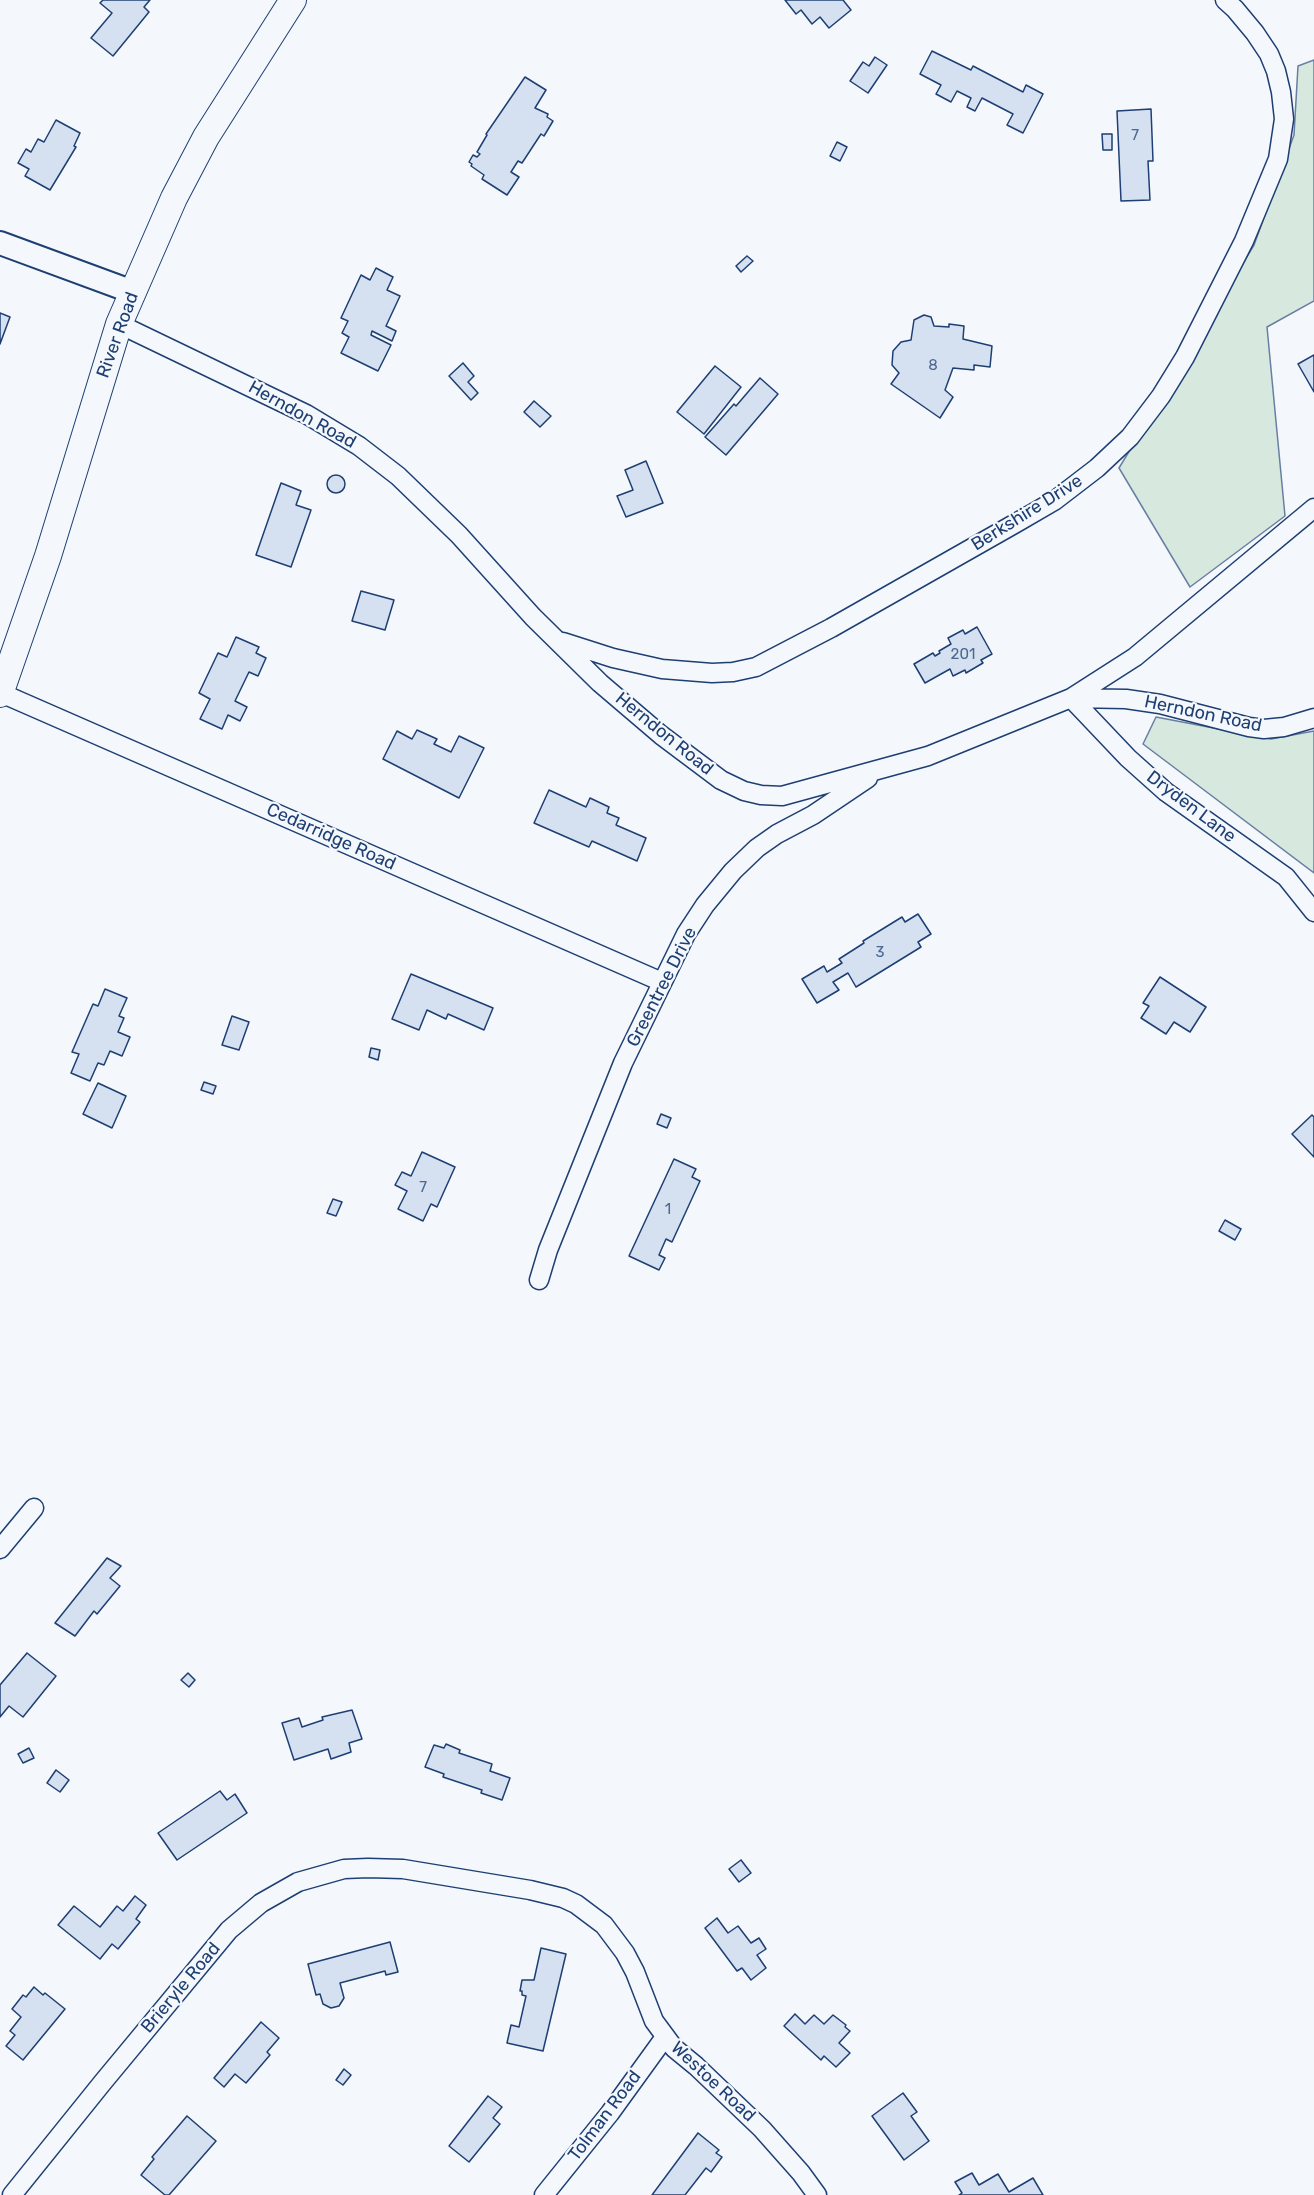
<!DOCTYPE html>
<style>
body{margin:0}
canvas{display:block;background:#f4f7fb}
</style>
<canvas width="1314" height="2195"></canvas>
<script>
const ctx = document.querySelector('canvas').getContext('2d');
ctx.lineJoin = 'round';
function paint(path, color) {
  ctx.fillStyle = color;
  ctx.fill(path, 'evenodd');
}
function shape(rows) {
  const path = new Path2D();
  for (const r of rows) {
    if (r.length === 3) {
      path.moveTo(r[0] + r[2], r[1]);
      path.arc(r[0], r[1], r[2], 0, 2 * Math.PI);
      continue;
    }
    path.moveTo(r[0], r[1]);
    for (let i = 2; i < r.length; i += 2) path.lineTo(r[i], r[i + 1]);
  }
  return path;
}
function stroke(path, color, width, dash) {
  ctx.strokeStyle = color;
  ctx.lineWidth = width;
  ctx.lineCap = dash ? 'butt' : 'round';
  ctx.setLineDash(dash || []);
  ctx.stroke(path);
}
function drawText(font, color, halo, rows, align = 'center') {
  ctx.font = font + ' Rubik,sans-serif';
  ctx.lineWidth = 4.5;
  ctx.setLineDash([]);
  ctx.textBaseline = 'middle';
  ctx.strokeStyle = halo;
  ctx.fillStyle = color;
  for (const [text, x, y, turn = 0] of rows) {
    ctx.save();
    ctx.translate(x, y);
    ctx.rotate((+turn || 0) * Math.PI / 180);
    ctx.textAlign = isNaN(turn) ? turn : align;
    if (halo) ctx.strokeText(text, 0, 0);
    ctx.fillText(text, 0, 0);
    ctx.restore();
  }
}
const green = shape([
 [1314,60,1314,301,1267,327,1285,516,1190,587,1119,468,1254,245,1294,135,1298,66,1314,60],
 [1156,717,1271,739,1314,731,1314,873,1143,744,1156,717]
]);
paint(green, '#d7e8df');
stroke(green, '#687fa3', 1.5);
const building = shape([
 [103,0,150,0,144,7,149,12,113,56,91,38,112,13,100,3,103,0],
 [785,0,843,0,851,10,829,28,820,17,812,24,801,10,796,14,785,0],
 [932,51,971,70,973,66,1023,92,1026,85,1043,94,1023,133,1007,125,1013,114,982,98,975,111,967,107,971,98,957,91,951,102,936,94,941,85,920,74,932,51],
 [875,57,887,65,868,93,850,81,863,62,869,66,875,57],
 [525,77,546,90,535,108,548,114,547,117,553,121,544,136,541,134,522,163,518,161,511,172,519,177,507,195,482,179,484,175,471,166,472,164,469,162,473,155,477,157,480,154,477,152,487,135,486,134,525,77],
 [1151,109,1153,161,1148,161,1150,200,1121,201,1117,111,1151,109],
 [56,120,80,133,74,146,76,147,50,190,25,176,29,169,18,163,26,149,31,152,38,139,44,142,56,120],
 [1102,134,1112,134,1112,150,1103,150,1102,134],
 [837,142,847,147,840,161,830,156,837,142],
 [747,256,753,261,741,272,736,266,747,256],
 [376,268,393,277,387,290,400,296,386,326,396,331,392,341,372,331,371,335,391,345,378,371,341,353,349,337,342,333,348,321,341,318,361,275,370,280,376,268],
 [0,313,10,317,0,344,0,313],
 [924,315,931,317,934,326,949,327,949,324,964,326,963,339,992,346,990,367,974,365,974,370,953,368,945,390,953,397,940,418,891,384,899,373,892,365,893,351,901,342,911,340,914,320,924,315],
 [1314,355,1314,392,1298,364,1314,355],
 [463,363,474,376,468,382,478,393,471,400,449,376,463,363],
 [715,366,741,387,704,434,677,412,715,366],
 [760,378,778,394,726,455,705,437,734,404,736,406,760,378],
 [534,401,551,416,540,427,524,412,534,401],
 [646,461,663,503,626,517,617,496,633,490,625,470,646,461],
 [336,484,9],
 [281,483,301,491,296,505,311,510,291,567,256,555,281,483],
 [361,591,394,600,385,630,352,621,361,591],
 [977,627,992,654,981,660,983,663,966,673,965,670,953,676,950,669,925,683,914,664,933,653,935,656,940,653,939,651,951,644,948,638,963,630,965,634,977,627],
 [236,637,259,647,256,653,266,658,258,676,249,672,235,701,247,707,240,721,228,715,222,729,200,719,210,699,199,693,218,653,227,657,236,637],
 [417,730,437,739,434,744,451,752,459,736,484,748,459,798,383,759,397,731,412,739,417,730],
 [549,790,586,807,590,798,609,807,607,813,619,818,616,825,646,838,637,861,592,841,589,847,534,823,549,790],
 [918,914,931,934,918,942,921,947,856,987,848,973,833,982,839,990,817,1003,802,979,824,966,827,972,842,963,839,959,864,943,863,941,902,917,905,922,918,914],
 [411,974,493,1008,484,1030,448,1014,446,1019,427,1010,419,1030,392,1019,411,974],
 [1160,977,1206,1007,1190,1032,1174,1022,1166,1034,1141,1018,1149,1006,1143,1003,1160,977],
 [105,989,127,998,119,1016,124,1018,118,1032,130,1037,122,1056,110,1051,104,1065,98,1063,90,1081,71,1073,79,1054,72,1052,93,1004,98,1006,105,989],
 [232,1016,249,1022,239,1050,222,1045,232,1016],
 [371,1048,380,1050,378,1060,369,1057,371,1048],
 [204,1082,216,1086,213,1094,201,1090,204,1082],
 [98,1083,126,1096,112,1128,83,1114,98,1083],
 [661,1114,671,1118,667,1128,657,1124,661,1114],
 [1312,1115,1314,1117,1314,1157,1292,1134,1312,1115],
 [422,1152,455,1167,437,1207,431,1204,423,1221,398,1209,407,1191,395,1185,402,1172,411,1176,422,1152],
 [674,1159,696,1169,692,1177,700,1181,672,1242,666,1239,659,1255,665,1258,659,1270,629,1256,674,1159],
 [333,1199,342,1202,336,1216,327,1213,333,1199],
 [1225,1220,1241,1229,1235,1240,1219,1231,1225,1220],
 [107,1558,121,1566,110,1578,120,1586,97,1614,94,1611,75,1636,55,1623,107,1558],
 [27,1653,56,1676,23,1717,9,1706,0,1717,0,1685,27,1653],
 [188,1673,195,1680,189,1687,181,1680,188,1673],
 [352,1710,362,1739,349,1743,351,1752,331,1759,328,1749,294,1760,282,1723,299,1718,302,1727,323,1720,322,1717,352,1710],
 [446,1744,460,1750,459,1753,492,1764,490,1771,510,1778,502,1800,481,1793,482,1790,443,1777,444,1774,425,1767,434,1745,444,1748,446,1744],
 [29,1748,34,1758,23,1763,18,1754,29,1748],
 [56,1770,69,1780,60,1792,47,1783,56,1770],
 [220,1791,227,1800,235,1794,247,1813,177,1860,158,1833,220,1791],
 [741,1860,751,1873,739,1882,729,1869,741,1860],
 [135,1896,146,1905,136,1919,140,1922,118,1949,112,1944,100,1959,58,1925,74,1906,100,1927,117,1906,123,1911,135,1896],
 [717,1918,728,1933,738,1926,751,1943,759,1938,766,1949,757,1955,766,1968,751,1980,742,1968,737,1971,705,1928,717,1918],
 [390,1942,398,1972,386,1975,385,1971,340,1983,344,1998,339,2006,331,2008,323,2004,320,1994,316,1995,308,1964,390,1942],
 [541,1948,566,1954,543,2051,507,2043,511,2025,519,2027,526,1996,522,1995,522,1991,520,1991,522,1980,534,1980,541,1948],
 [34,1987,43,1995,45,1993,65,2009,23,2060,6,2046,15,2035,10,2031,21,2017,12,2009,23,1995,26,1997,34,1987],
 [795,2014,805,2024,814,2015,824,2024,833,2015,846,2025,845,2027,850,2031,839,2043,850,2053,836,2067,824,2056,821,2060,784,2026,795,2014],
 [261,2022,279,2038,267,2052,270,2055,246,2083,235,2074,224,2087,214,2078,261,2022],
 [344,2069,351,2075,343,2085,336,2080,344,2069],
 [903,2093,917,2112,911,2116,929,2141,904,2160,872,2116,903,2093],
 [488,2096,502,2107,493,2118,500,2124,469,2162,449,2146,488,2096],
 [187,2116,216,2141,169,2195,165,2195,141,2175,154,2159,152,2157,187,2116],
 [698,2133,719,2150,716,2153,722,2157,711,2172,706,2168,685,2195,652,2195,698,2133],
 [972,2173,979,2185,998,2174,1009,2192,1033,2178,1043,2195,959,2195,962,2193,955,2182,972,2173]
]);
paint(building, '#d5e0f0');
stroke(building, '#1d3f73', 1.5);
const minor = shape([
 [119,324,306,414,359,446,398,476,459,535,533,617,600,683,661,735,721,780,744,791,761,795,782,796,928,756,1071,698,1126,699,1160,704,1249,727,1264,729,1284,727,1314,718],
 [1314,508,1135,657,1071,698,1128,758,1166,792,1286,877,1314,912],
 [563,642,613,658,662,669,712,673,733,672,756,667,831,628,1016,523,1054,501,1097,468,1130,437,1161,396,1185,357,1244,241,1278,159,1284,119,1281,92,1276,71,1269,54,1255,33,1235,9,1225,0],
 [1,693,662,982],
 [539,1280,548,1250,623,1063,686,934,705,905,733,871,757,848,777,834,813,815,868,778],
 [0,1549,34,1508],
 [12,2195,103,2082,229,1930,261,1903,298,1882,344,1869,368,1868,403,1869,530,1890,563,1898,576,1904,604,1925,625,1953,635,1972,654,2021,674,2048,696,2066,762,2129,801,2173,817,2195],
 [544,2195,610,2113,665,2037]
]);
const tertiary = shape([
 [0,243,133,292]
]);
const secondary = shape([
 [0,694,48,556,119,324,174,198,206,137,293,0]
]);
stroke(minor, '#1d3f73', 21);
stroke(tertiary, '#1d3f73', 26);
stroke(secondary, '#1d3f73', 28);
stroke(minor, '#f4f7fb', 18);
stroke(tertiary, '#f4f7fb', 22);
stroke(secondary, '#f4f7fb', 26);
drawText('15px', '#4b6792', null, [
 ["7",1135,136],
 ["8",933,366],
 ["201",963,655],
 ["3",880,953],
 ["7",423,1188],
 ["1",668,1210]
]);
drawText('18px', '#1d3f73', '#f4f7fb', [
 ["River Road",118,335,-70],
 ["Herndon Road",302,415,29],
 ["Berkshire Drive",1027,513,-32],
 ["Herndon Road",1203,714,12],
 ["Herndon Road",664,734,39],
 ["Dryden Lane",1191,807,37],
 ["Cedarridge Road",331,837,24],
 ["Greentree Drive",662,987,-63],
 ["Brieryle Road",181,1988,-50],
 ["Westoe Road",713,2082,43],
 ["Tolman Road",605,2116,-53]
]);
</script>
